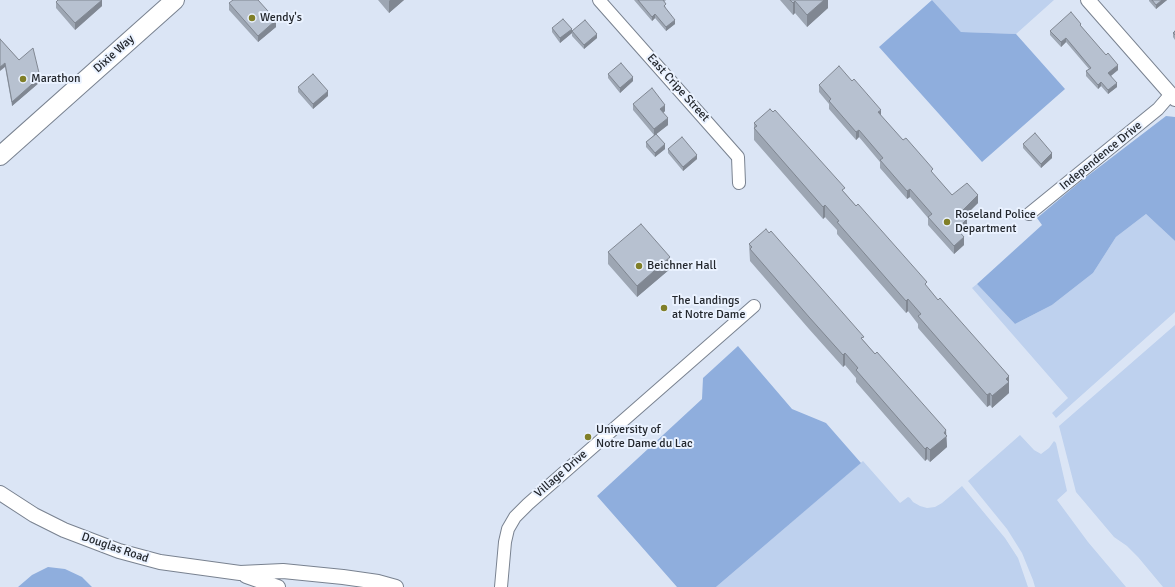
<!DOCTYPE html>
<style>
body{margin:0}
canvas{display:block;background:#dbe5f5}
</style>
<canvas width="1175" height="587"></canvas>
<script>
const ctx = document.querySelector('canvas').getContext('2d');
ctx.lineJoin = 'round';
function paint(path, color) {
  ctx.fillStyle = color;
  ctx.fill(path, 'evenodd');
}
function shape(rows) {
  const path = new Path2D();
  for (const r of rows) {
    path.moveTo(r[0], r[1]);
    for (let i = 2; i < r.length; i += 2) path.lineTo(r[i], r[i + 1]);
  }
  return path;
}
function stroke(path, color, width, dash) {
  ctx.strokeStyle = color;
  ctx.lineWidth = width;
  ctx.lineCap = dash ? 'butt' : 'round';
  ctx.setLineDash(dash || []);
  ctx.stroke(path);
}
function drawText(font, color, halo, rows, align = 'center') {
  ctx.font = font + ' Signika,sans-serif';
  ctx.lineWidth = 4;
  ctx.setLineDash([]);
  ctx.textBaseline = 'middle';
  ctx.strokeStyle = halo;
  ctx.fillStyle = color;
  for (const [text, x, y, turn = 0] of rows) {
    ctx.save();
    ctx.translate(x, y);
    ctx.rotate((+turn || 0) * Math.PI / 180);
    ctx.textAlign = isNaN(turn) ? turn : align;
    if (halo) ctx.strokeText(text, 0, 0);
    ctx.fillText(text, 0, 0);
    ctx.restore();
  }
}
paint(shape([
 [932,0,1054,0,1016,34,961,32],
 [1146,214,1175,241,1175,312,1056,418,1052,413,1068,398,972,288,977,284,1015,324,1052,305,1093,273,1116,237],
 [1175,325,1175,587,1163,587,1138,557,1127,546,1114,537,1076,492,1059,426],
 [1020,435,1034,450,1041,454,1049,448,1054,441,1056,443,1067,491,1057,500,1088,542,1126,587,1035,587,1033,580,1022,553,1007,529,968,481],
 [863,461,900,503,908,497,910,498,913,502,920,506,927,508,935,507,942,503,962,486,1005,538,1018,558,1028,587,716,587]
]), '#bed1ee');
paint(shape([
 [932,0,961,32,1016,34,1065,89,982,162,879,47],
 [1166,116,1175,117,1175,241,1146,214,1116,237,1093,273,1052,305,1015,324,977,284,1042,225,1037,218,1081,181],
 [738,346,792,409,826,423,861,463,716,587,677,587,597,496,702,399,703,378],
 [48,567,65,569,82,577,92,587,18,587,32,575]
]), '#8faedd');
const minor = shape([
 [599,0,738,157,739,183],
 [1029,214,1158,109,1171,94],
 [501,587,505,542,508,529,515,517,528,504,754,306]
]);
const tertiary = shape([
 [1088,0,1175,99],
 [0,493,34,515,64,530,119,551,160,562,240,573,283,571,343,577,378,582,396,587],
 [246,576,278,587]
]);
const primary = shape([
 [0,156,175,0]
]);
stroke(minor, '#798290', 14);
stroke(tertiary, '#798290', 16);
stroke(primary, '#798290', 20);
stroke(minor, '#fff', 12);
stroke(tertiary, '#fff', 14);
stroke(primary, '#fff', 18);
paint(shape([
 [102,0,102,6,75,30,56,8,56,2],
 [378,0,404,0,389,13],
 [634,0,666,0,664,2,666,9,675,24,666,31,655,18,652,21],
 [780,0,828,0,828,8,807,27,795,13,793,15],
 [1149,0,1167,0,1156,9,1149,1],
 [229,3,276,27,258,42,229,10],
 [1081,26,1118,70,1111,76,1117,87,1108,94,1101,86,1098,89,1086,76,1086,71,1089,69,1066,42,1061,47,1050,35,1050,31],
 [552,28,572,33,560,43,552,32],
 [572,31,597,38,584,49,572,36],
 [1175,31,1175,40,1173,37,1173,33],
 [0,39,19,60,40,82,12,106,5,67],
 [608,74,633,81,620,93,608,78],
 [819,85,881,116,952,195,978,203,964,216,967,227,961,233,964,245,954,254,928,225,928,218,910,197,907,199,880,168,880,162,859,137,856,140,829,109,829,104,819,92],
 [298,87,328,96,313,109,298,92],
 [633,104,665,111,663,113,668,125,656,134,665,149,655,157,646,147,646,142,654,135,633,110],
 [754,123,845,193,938,300,1009,376,1009,393,992,408,990,405,987,407,918,328,918,324,908,311,906,313,837,234,837,230,825,217,823,219,754,140],
 [1023,144,1052,158,1041,168,1023,148],
 [668,149,697,159,683,171,668,153],
 [749,244,864,341,946,435,947,447,930,462,927,459,925,461,856,382,856,378,845,365,843,367,809,329,750,261],
 [608,252,670,269,637,297,608,264]
]), '#9da6b3');
paint(shape([
 [102,0,102,6,75,30,75,23],
 [390,0,404,0,389,13,389,1],
 [824,0,828,0,828,8,807,27,807,15],
 [1162,0,1167,0,1156,9,1156,5],
 [795,1,795,13,793,15,793,3],
 [655,14,655,18,652,21,652,17],
 [276,20,276,27,258,42,258,36],
 [675,20,675,24,666,31,666,27],
 [572,29,572,33,560,43,560,38],
 [597,34,597,38,584,49,584,45],
 [1066,38,1066,42,1061,47,1061,42],
 [5,63,5,67,0,71,0,67],
 [1118,65,1118,70,1108,78,1108,73],
 [40,77,40,82,12,106,12,102],
 [633,77,633,81,620,93,620,88],
 [1101,82,1101,86,1098,89,1098,85],
 [1117,83,1117,87,1108,94,1108,90],
 [328,91,328,96,313,109,313,104],
 [665,105,665,111,660,116,660,109],
 [881,110,881,118,878,112],
 [668,118,668,125,654,136,654,129],
 [859,130,859,137,856,140,856,132],
 [665,144,665,149,655,157,655,153],
 [1052,153,1052,158,1041,168,1041,164],
 [697,155,697,159,683,171,683,167],
 [910,189,910,197,907,199,907,191],
 [978,195,978,203,961,220,961,212],
 [825,205,825,217,823,219,823,207],
 [967,219,967,227,957,237,957,229],
 [964,237,964,245,954,254,954,246],
 [670,257,670,269,637,297,637,286],
 [908,299,908,311,906,313,906,301],
 [845,353,845,365,843,367,843,355],
 [1009,376,1009,393,992,408,992,396,1006,379],
 [990,393,990,405,987,407,987,395],
 [946,430,947,447,930,462,930,450],
 [927,447,927,459,925,461,925,449]
]), '#808792');
const building = shape([
 [58,0,102,0,75,23,56,2,58,0],
 [233,0,258,0,276,20,258,36,229,3,233,0],
 [638,0,663,0,666,4,664,6,675,20,666,27,655,14,652,17,638,0],
 [790,0,824,0,807,15,795,1,793,3,790,0],
 [1152,0,1162,0,1156,5,1152,0],
 [1071,12,1081,24,1080,25,1106,55,1108,53,1118,65,1108,73,1117,83,1108,90,1101,82,1098,85,1086,71,1091,68,1066,38,1061,42,1050,31,1071,12],
 [563,19,572,29,560,38,552,28,563,19],
 [585,20,597,34,584,45,572,31,585,20],
 [1175,31,1175,35,1173,33,1175,31],
 [0,39,19,60,33,48,40,77,12,102,5,63,0,67,0,39],
 [621,63,633,77,620,88,608,74,621,63],
 [839,66,852,81,854,79,881,110,878,112,903,140,906,138,927,162,933,169,931,171,952,195,967,183,978,195,961,212,967,219,957,229,964,237,954,246,928,217,932,214,910,189,907,191,880,160,883,158,859,130,856,132,829,101,831,99,819,85,839,66],
 [313,74,328,91,313,104,298,87,313,74],
 [652,88,665,105,660,109,668,118,654,129,633,104,652,88],
 [770,109,773,112,775,110,845,188,842,190,856,206,858,204,927,282,925,284,938,300,940,298,1009,376,1006,379,1009,382,992,396,990,393,987,395,918,316,921,314,908,299,906,301,837,222,839,221,825,205,823,207,754,128,757,126,754,123,770,109],
 [1035,133,1052,153,1041,164,1023,144,1035,133],
 [656,134,665,144,655,153,646,142,656,134],
 [682,137,697,155,683,167,668,149,682,137],
 [641,224,670,257,637,286,608,252,641,224],
 [766,229,769,233,771,231,864,337,861,338,875,354,877,352,946,430,944,433,947,436,930,450,927,447,925,449,856,370,858,368,845,353,843,355,809,317,750,249,752,247,749,244,766,229]
]);
paint(building, '#b7c1d0');
stroke(building, '#808792', 1);
for (const [x, y, r, color] of [
 [252,18,4,"#807f28"],
 [23,79,4,"#807f28"],
 [947,222,4,"#807f28"],
 [639,266,4,"#807f28"],
 [664,308,4,"#807f28"],
 [588,437,4,"#807f28"]
]) {
  const dot = new Path2D();
  dot.arc(x, y, r, 0, 2 * Math.PI);
  ctx.fillStyle = color;
  ctx.fill(dot);
  stroke(dot, '#eaf2ff', 1.5);
}
drawText('12px', '#23272d', '#eaf2ff', [
 ["Wendy's",260,18],
 ["Marathon",31,79],
 ["Roseland Police",955,215],
 ["Department",955,229],
 ["Beichner Hall",647,266],
 ["The Landings",672,301],
 ["at Notre Dame",672,315],
 ["University of",596,430],
 ["Notre Dame du Lac",596,444]
], 'left');
drawText('12px', '#23272d', '#eaf2ff', [
 ["Dixie Way",114,54,-42],
 ["East Cripe Street",678,88,48],
 ["Independence Drive",1101,156,-39],
 ["Village Drive",561,474,-41],
 ["Douglas Road",115,548,19]
]);
</script>
